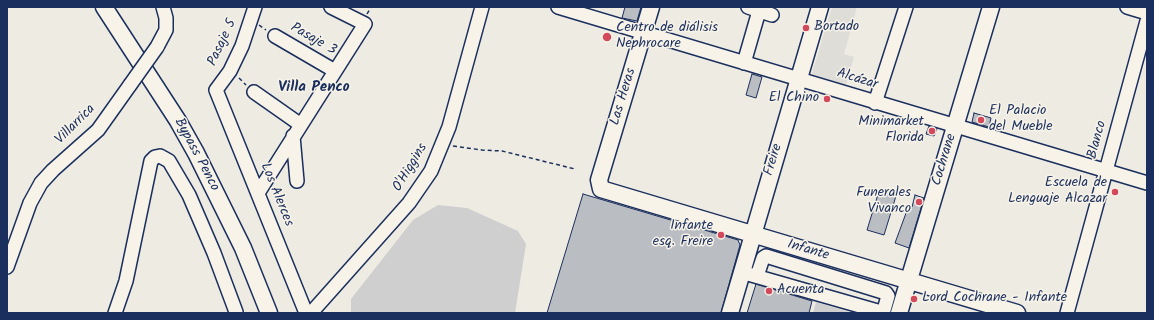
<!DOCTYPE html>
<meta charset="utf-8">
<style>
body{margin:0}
#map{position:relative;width:1154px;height:320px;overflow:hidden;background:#eeebe2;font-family:Kalam,sans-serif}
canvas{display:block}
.frame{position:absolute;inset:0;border:8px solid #1b2f5e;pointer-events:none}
</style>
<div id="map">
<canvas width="1154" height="320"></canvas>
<div class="frame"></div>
</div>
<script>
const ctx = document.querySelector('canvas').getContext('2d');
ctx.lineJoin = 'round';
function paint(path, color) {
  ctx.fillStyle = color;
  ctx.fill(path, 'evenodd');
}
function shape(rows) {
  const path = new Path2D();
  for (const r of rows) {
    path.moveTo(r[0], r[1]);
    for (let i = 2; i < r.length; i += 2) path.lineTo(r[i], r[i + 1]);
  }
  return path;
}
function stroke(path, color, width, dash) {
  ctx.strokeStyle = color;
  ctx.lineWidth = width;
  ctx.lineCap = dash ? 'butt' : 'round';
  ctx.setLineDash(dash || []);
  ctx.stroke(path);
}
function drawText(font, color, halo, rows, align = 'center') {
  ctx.font = font + ' Kalam,sans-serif';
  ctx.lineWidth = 3;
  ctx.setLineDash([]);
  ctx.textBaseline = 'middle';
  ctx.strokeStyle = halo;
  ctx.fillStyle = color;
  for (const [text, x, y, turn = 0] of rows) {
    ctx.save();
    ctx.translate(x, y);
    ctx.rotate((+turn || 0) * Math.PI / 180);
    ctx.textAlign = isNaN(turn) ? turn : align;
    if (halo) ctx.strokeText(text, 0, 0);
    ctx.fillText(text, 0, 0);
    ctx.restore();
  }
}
paint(shape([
 [832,7,857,7,844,54,854,57,845,88,811,77]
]), '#deddd8');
paint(shape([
 [438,205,467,208,518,231,526,244,515,313,351,313,351,299,413,220],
 [816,302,852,313,813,313]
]), '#cfcfcf');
const building = shape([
 [625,7,641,7,637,21,622,18,625,7],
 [752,74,762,77,756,98,746,95,752,74],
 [974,113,991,118,989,127,972,122,974,113],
 [929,126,937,129,934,136,926,134,929,126],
 [879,191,896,196,884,235,867,230,879,191],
 [583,194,738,240,740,245,721,313,547,313,583,194],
 [915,195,924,198,909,248,895,243,909,205,912,207,915,195],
 [756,284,812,301,809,313,747,313,756,284]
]);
paint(building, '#babdc2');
stroke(building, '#1b2f5e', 1);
const minor = shape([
 [255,7,242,46,230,71,216,90,306,313],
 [558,7,1147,183],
 [748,7,772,15],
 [1127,7,1147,13],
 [275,36,335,71],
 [157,47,166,30,166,18,163,7],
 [744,63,759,11],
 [254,92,301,125],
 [875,103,906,7],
 [293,136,297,181],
 [258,193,365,24,331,7],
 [7,267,30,203,41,183,53,170,98,130,130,85],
 [741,272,881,312,884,310,888,296,886,293,766,256,763,258,757,276],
 [115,313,126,281,151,161,155,157,160,156,169,161,189,195,214,253,236,312],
 [311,313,409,203,431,171,449,127,482,7],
 [1067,313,1147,21]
]);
const major = shape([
 [104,7,178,121,196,153,243,248,269,313],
 [651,7,599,180,601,189,1017,313],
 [730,313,820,7],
 [899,313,991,7]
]);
stroke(minor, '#1b2f5e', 16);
stroke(major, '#1b2f5e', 19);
stroke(shape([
 [367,14,371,7],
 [259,25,266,30],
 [239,78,246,85],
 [453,146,482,150,502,151,575,169]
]), '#1b2f5e', 1.5, [4, 3]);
stroke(minor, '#f7f3e8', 13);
stroke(major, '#f7f3e8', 16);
const minorBridge = shape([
 [130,85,157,47]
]);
stroke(minorBridge, '#1b2f5e', 16, []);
stroke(minorBridge, '#f7f3e8', 13);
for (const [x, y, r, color] of [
 [806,28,4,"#d1495b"],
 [607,37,5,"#d1495b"],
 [827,99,4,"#d1495b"],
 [981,120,4,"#d1495b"],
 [932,131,4,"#d1495b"],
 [1115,192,4,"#d1495b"],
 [919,202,4,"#d1495b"],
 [721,235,4,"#d1495b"],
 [769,291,4,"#d1495b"],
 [914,299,4,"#d1495b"]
]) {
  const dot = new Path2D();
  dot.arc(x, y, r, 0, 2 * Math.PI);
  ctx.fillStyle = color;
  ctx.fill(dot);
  stroke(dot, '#f7f3e8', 1.5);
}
drawText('14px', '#1b2f5e', '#f7f3e8', [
 ["Bortado",814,28],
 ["Centro de diálisis",616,29],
 ["Nephrocare",616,45],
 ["El Chino",819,99,"right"],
 ["El Palacio",989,112],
 ["del Mueble",989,128],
 ["Minimarket",924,123,"right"],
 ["Florida",924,139,"right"],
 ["Escuela de",1107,184,"right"],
 ["Lenguaje Alcazar",1107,200,"right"],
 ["Funerales",911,194,"right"],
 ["Vivanco",911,210,"right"],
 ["Infante",713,227,"right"],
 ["esq. Freire",713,243,"right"],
 ["Acuenta",777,291],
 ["Lord Cochrane - Infante",922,299]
], 'left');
drawText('14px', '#1b2f5e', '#f7f3e8', [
 ["Pasaje 3",313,40,30],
 ["Pasaje 5",223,43,-65],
 ["Alcázar",857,80,17],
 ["Las Heras",624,97,-73],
 ["Villarrica",76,125,-45],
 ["Blanco",1098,140,-75],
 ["Bypass Penco",196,155,62],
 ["Freire",774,160,-73],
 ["Cochrane",945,160,-73],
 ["O'Higgins",411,168,-59],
 ["Los Alerces",276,195,68],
 ["Infante",808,251,16]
]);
drawText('bold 15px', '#1b2f5e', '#f7f3e8', [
 ["Villa Penco",314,88]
]);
</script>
